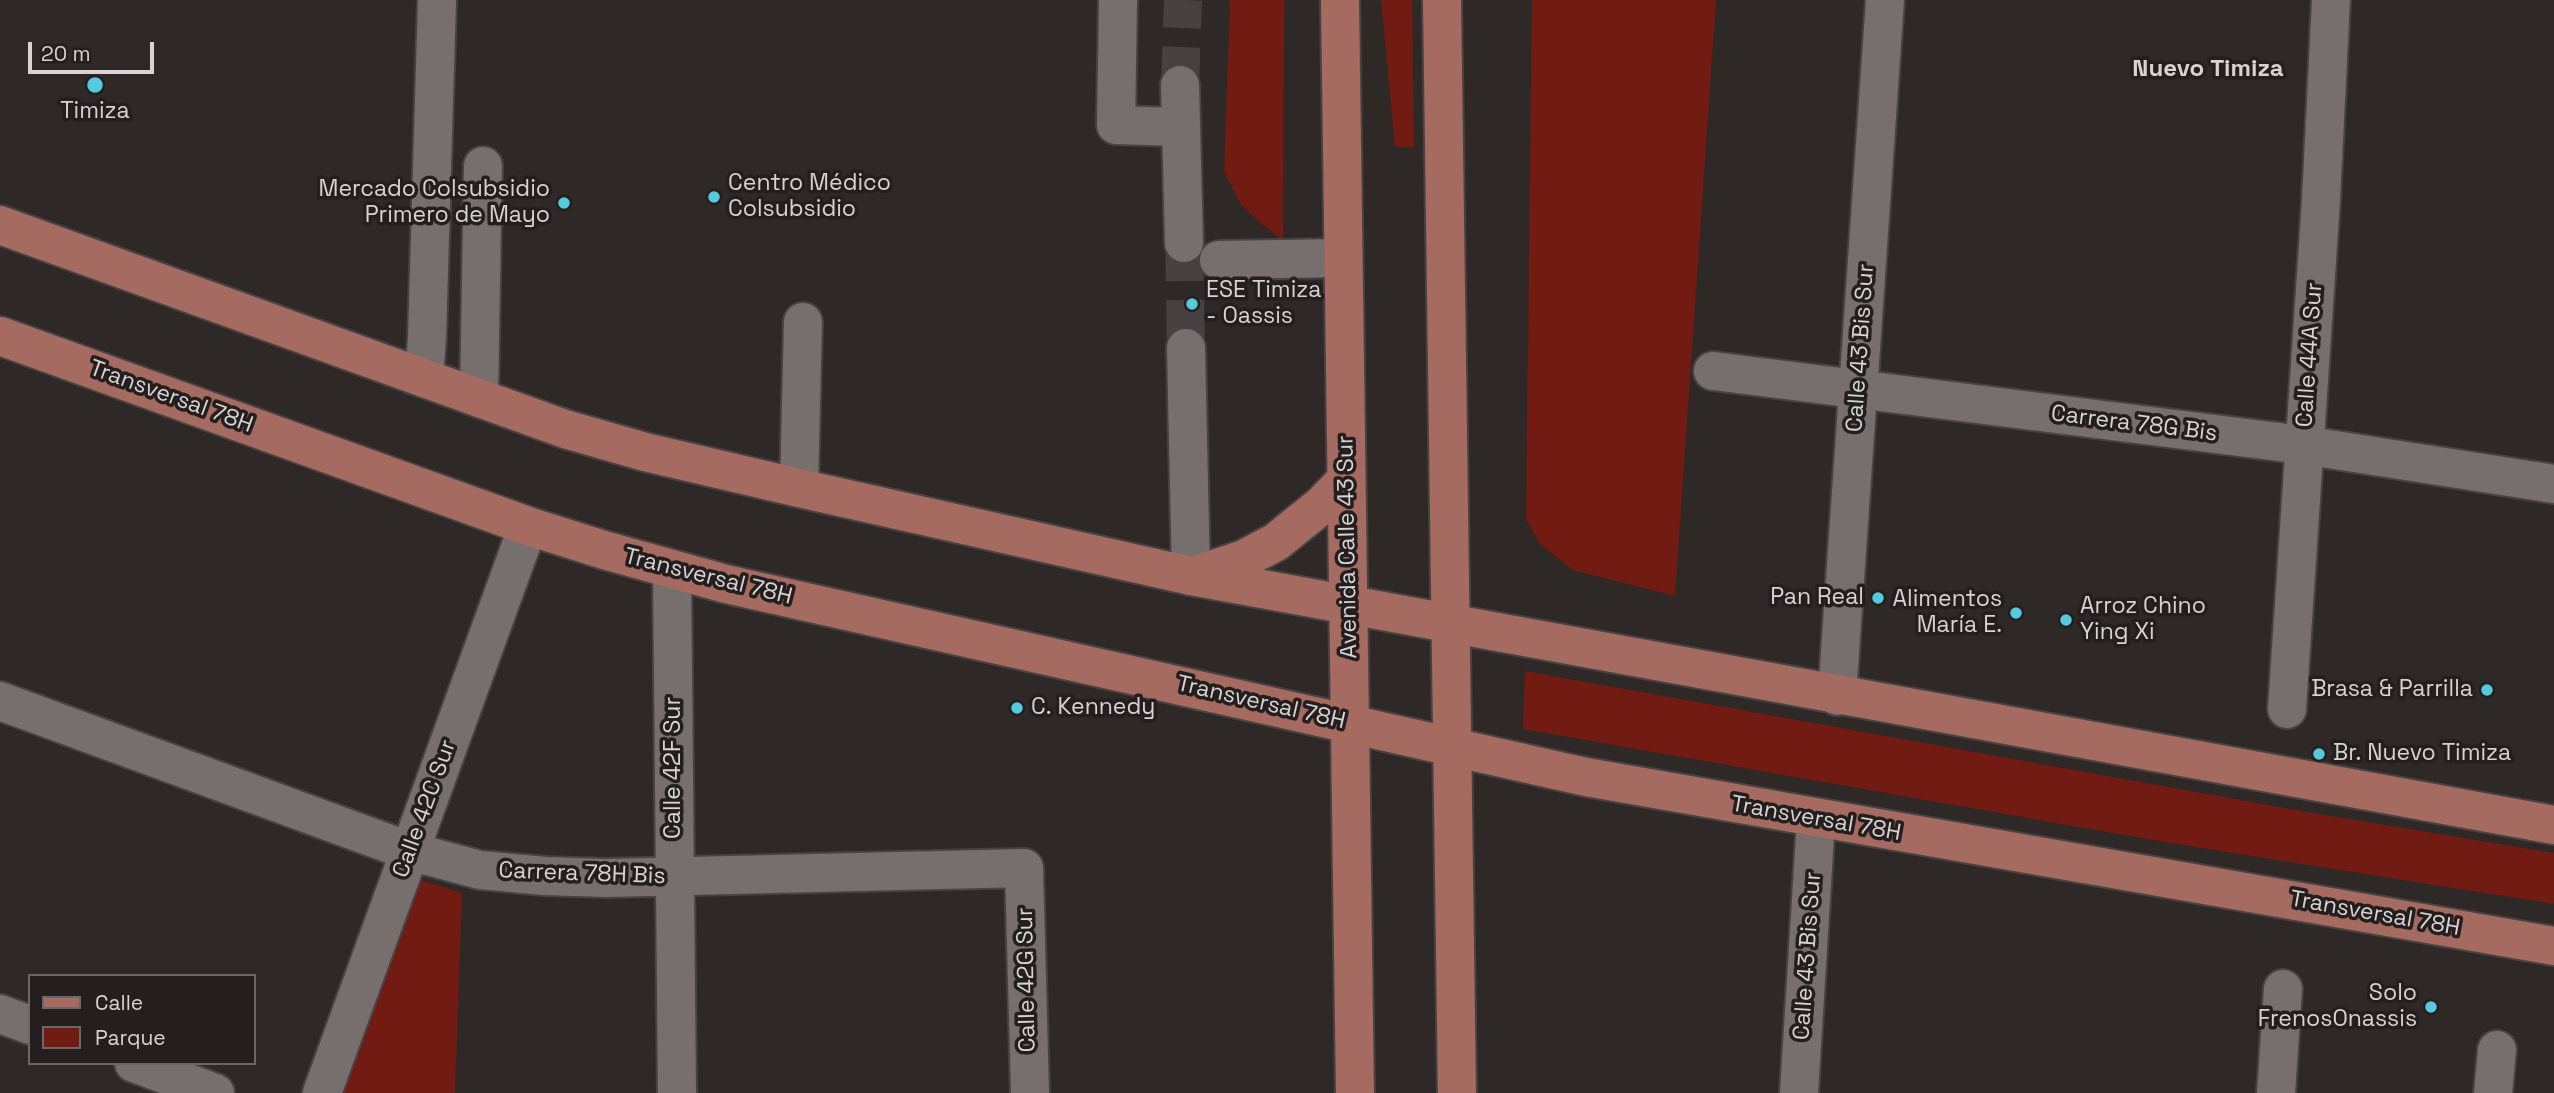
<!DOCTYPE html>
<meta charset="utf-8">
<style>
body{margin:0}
#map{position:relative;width:2554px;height:1093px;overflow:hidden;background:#2e2827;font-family:"Space Grotesk",sans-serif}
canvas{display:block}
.legend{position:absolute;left:28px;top:974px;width:228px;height:91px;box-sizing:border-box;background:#241f1e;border:2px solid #6c6766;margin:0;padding:9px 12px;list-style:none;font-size:21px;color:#d7d3d2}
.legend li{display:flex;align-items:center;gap:14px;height:35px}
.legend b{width:35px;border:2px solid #6c6766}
.scale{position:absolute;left:28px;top:42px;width:126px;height:32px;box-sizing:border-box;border:4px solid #d7d3d2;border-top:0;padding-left:9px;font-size:21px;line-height:24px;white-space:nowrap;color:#d7d3d2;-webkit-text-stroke:5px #241f1e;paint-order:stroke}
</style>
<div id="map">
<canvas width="2554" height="1093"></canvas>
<ul class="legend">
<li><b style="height:9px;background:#a56a60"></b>Calle</li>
<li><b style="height:19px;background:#721b12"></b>Parque</li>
</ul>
<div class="scale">20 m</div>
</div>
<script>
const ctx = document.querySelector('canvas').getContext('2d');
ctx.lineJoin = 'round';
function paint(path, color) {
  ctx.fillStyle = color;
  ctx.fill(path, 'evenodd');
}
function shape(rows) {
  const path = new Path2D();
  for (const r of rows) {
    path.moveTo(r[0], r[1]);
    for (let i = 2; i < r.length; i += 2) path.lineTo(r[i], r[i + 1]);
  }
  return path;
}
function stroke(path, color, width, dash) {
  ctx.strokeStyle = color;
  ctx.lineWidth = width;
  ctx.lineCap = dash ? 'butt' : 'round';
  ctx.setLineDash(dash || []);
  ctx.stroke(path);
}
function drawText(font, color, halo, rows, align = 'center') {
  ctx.font = font + ' "Space Grotesk",sans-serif';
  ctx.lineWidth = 7;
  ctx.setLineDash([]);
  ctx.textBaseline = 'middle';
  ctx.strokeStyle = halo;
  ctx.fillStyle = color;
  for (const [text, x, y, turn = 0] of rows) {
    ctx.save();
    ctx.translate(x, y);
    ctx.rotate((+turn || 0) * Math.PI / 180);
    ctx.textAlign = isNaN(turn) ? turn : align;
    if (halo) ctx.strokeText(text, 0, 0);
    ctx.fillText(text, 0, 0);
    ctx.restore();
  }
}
paint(shape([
 [1230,0,1284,0,1283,241,1257,220,1239,202,1224,171],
 [1381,0,1412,0,1414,147,1395,147],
 [1532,0,1716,0,1675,596,1573,570,1540,544,1526,519],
 [1525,671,2318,814,2554,853,2554,904,2164,842,1523,729],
 [401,874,462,893,455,1093,322,1093]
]), '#721b12');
stroke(shape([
 [1180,85,1183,0],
 [1184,243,1186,348]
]), '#474241', 38, [38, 19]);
const minor = shape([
 [1118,0,1116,125,1181,127],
 [1180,85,1184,243],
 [1219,260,1343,258],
 [1186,348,1191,576],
 [1713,371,2303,445,2554,484],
 [424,378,427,338,437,0],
 [479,398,483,166],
 [799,488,803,322],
 [672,570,677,1093],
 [1837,696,1885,0],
 [0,701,409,851,480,870,545,876,606,878,1024,868,1030,1093],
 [2287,709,2321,200,2331,0],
 [0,1014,30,1025],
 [134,1063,215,1093],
 [322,1093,528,526],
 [1799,1093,1816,819],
 [2276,1093,2283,989],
 [2493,1093,2497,1050]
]);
const major = shape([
 [1340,0,1355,1093],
 [1442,0,1457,1093],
 [0,225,565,429,645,452,799,488,1191,576,2554,825],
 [0,336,528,526,604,550,726,584,1586,777,2554,946],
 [1193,576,1244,559,1276,542,1323,504,1346,480]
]);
stroke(minor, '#484342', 42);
stroke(major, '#484342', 42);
stroke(minor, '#766f6e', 38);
stroke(major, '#a56a60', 38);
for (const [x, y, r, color] of [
 [95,85,9,"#54cade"],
 [714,197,7,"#54cade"],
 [564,203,7,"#54cade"],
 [1192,304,7,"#54cade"],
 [1878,598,7,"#54cade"],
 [2016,613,7,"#54cade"],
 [2066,620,7,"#54cade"],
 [2487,690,7,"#54cade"],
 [1017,708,7,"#54cade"],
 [2319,754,7,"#54cade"],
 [2431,1007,7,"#54cade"]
]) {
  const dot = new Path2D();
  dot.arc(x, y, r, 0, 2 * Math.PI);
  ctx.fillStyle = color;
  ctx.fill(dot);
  stroke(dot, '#241f1e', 2.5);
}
drawText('23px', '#d7d3d2', '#241f1e', [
 ["Timiza",95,112,"center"],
 ["Centro Médico",728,184],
 ["Colsubsidio",728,210],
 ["Mercado Colsubsidio",550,190,"right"],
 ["Primero de Mayo",550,216,"right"],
 ["ESE Timiza",1206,291],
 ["- Oassis",1206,317],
 ["Pan Real",1864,598,"right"],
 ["Alimentos",2002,600,"right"],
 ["María E.",2002,626,"right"],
 ["Arroz Chino",2080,607],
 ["Ying Xi",2080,633],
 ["Brasa & Parrilla",2473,690,"right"],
 ["C. Kennedy",1031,708],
 ["Br. Nuevo Timiza",2333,754],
 ["Solo",2417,994,"right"],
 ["FrenosOnassis",2417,1020,"right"]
], 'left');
drawText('23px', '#d7d3d2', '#241f1e', [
 ["Calle 43 Bis Sur",1861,348,-86],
 ["Calle 44A Sur",2310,355,-86],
 ["Transversal 78H",171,397,20],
 ["Carrera 78G Bis",2134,424,7],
 ["Avenida Calle 43 Sur",1348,547,-91],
 ["Transversal 78H",708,577,14],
 ["Transversal 78H",1261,703,13],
 ["Calle 42F Sur",674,768,-90],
 ["Calle 42C Sur",425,809,-70],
 ["Transversal 78H",1816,819,10],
 ["Carrera 78H Bis",582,874,2],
 ["Transversal 78H",2375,914,10],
 ["Calle 43 Bis Sur",1808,956,-86],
 ["Calle 42G Sur",1027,980,-91]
]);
drawText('bold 24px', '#d7d3d2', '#241f1e', [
 ["Nuevo Timiza",2208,69]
]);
</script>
